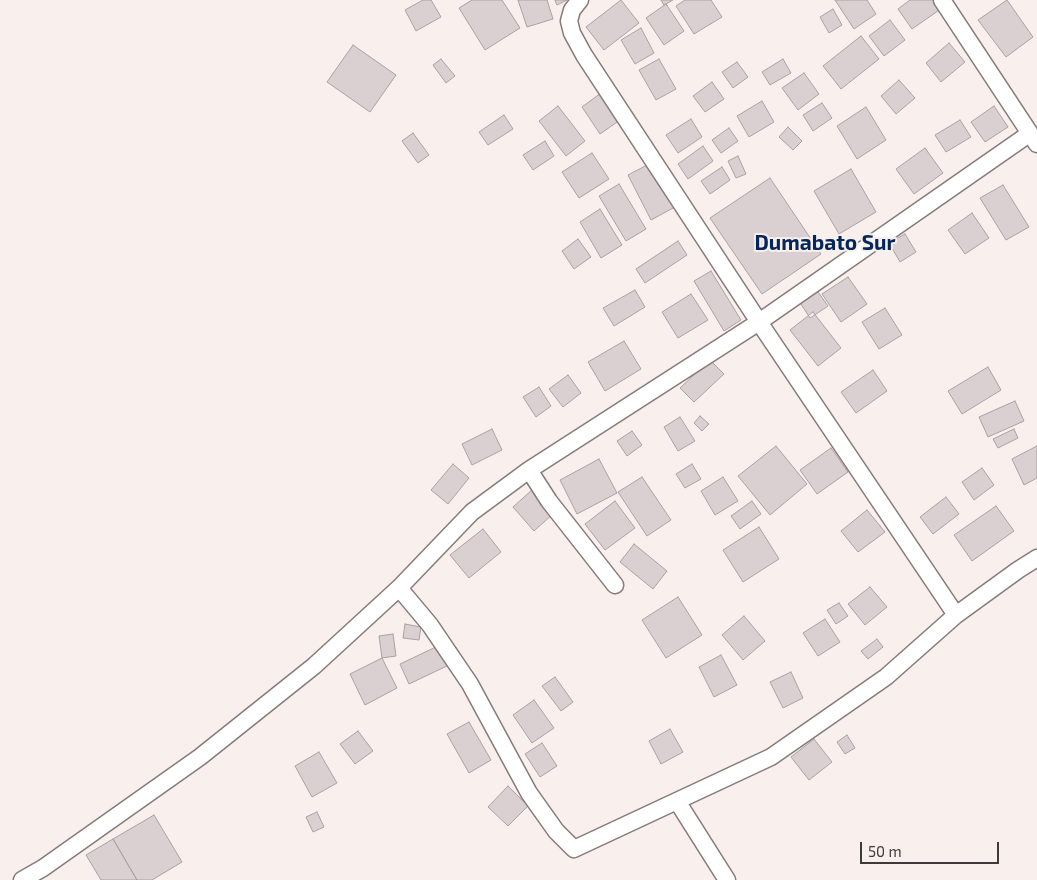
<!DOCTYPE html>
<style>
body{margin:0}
#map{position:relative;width:1037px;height:880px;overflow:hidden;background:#f9efed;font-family:"Exo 2",sans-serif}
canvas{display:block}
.scale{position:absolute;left:860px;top:842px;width:139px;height:22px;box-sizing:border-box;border:2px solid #3e3a39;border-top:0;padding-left:6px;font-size:15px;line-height:18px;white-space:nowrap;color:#3e3a39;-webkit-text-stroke:4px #f9efed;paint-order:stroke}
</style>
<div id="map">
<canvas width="1037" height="880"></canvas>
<div class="scale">50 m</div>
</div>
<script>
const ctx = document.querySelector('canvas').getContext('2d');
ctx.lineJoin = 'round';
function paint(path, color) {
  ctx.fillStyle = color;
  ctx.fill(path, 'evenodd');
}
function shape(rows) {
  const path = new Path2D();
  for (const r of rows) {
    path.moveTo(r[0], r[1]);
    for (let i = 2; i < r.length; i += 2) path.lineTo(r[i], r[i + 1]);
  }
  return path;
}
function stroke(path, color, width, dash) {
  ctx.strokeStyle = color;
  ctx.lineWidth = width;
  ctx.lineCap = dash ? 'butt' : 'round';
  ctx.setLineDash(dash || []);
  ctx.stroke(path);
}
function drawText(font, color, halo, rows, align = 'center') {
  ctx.font = font + ' "Exo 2",sans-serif';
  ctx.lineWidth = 4;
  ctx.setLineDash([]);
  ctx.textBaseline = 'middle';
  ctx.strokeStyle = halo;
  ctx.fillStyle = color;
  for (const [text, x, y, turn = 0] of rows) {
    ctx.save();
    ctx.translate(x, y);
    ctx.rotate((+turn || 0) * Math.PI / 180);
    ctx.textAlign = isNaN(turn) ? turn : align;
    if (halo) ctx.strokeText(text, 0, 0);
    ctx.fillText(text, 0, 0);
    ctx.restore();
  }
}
const building = shape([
 [423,0,431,0,441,17,416,31,405,10,423,0],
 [472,0,502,0,520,28,485,50,459,8,472,0],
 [518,0,547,0,553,19,527,27,518,0],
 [555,0,567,0,557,5,555,0],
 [621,0,639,23,604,50,586,27,621,0],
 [661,0,673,0,664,5,661,0],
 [685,0,711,0,722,17,694,34,676,6,685,0],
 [835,0,867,0,876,14,854,29,835,0],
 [910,0,940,0,945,6,912,29,898,9,910,0],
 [1007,0,1033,37,1006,57,978,20,1007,0],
 [666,4,684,31,664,45,646,18,666,4],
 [833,9,842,25,829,33,820,17,833,9],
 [890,20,905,40,884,56,869,36,890,20],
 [641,28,654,53,635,64,621,40,641,28],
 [861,36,879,59,841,89,823,66,861,36],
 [949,43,965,62,941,82,926,63,949,43],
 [353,45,396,75,370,112,327,82,353,45],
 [441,59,455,76,446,83,433,65,441,59],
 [659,59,676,89,656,100,639,70,659,59],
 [783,59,791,73,770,85,762,72,783,59],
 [737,62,748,77,733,88,722,72,737,62],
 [804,73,819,94,798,110,782,88,804,73],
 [899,80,915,98,896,114,881,96,899,80],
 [712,82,724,99,705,112,693,96,712,82],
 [601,93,620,120,600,134,582,107,601,93],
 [762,101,774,122,749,137,737,116,762,101],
 [822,103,832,118,813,131,803,115,822,103],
 [558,106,585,141,566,156,539,121,558,106],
 [994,106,1008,127,985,142,971,122,994,106],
 [866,107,886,140,857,159,837,126,866,107],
 [504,115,513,129,488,145,479,132,504,115],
 [691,119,702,137,678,153,666,135,691,119],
 [960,120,971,137,946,152,935,135,960,120],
 [788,127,802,141,793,150,779,137,788,127],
 [729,128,738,141,721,153,712,140,729,128],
 [413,133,429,155,418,163,402,141,413,133],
 [545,141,554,156,533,170,523,155,545,141],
 [703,146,713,161,688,179,678,164,703,146],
 [925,148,943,173,914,194,896,169,925,148],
 [592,153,609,179,579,198,562,172,592,153],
 [738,156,746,174,736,178,728,161,738,156],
 [651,163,675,207,651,220,628,175,651,163],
 [722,167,730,180,710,194,701,181,722,167],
 [851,169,876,212,839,234,814,191,851,169],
 [770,178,821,254,762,294,710,218,770,178],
 [619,184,646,229,626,241,599,196,619,184],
 [1003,185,1029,227,1006,240,980,198,1003,185],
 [600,209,622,245,601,258,580,222,600,209],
 [972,213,989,238,965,254,948,230,972,213],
 [905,234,916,252,900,262,889,243,905,234],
 [578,239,591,257,574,269,562,251,578,239],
 [678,241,687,255,645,283,636,269,678,241],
 [711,271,741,320,724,331,694,281,711,271],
 [848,277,867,304,841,322,822,294,848,277],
 [816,289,828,306,810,318,799,301,816,289],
 [635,290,645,307,614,326,603,308,635,290],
 [691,294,708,320,678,338,662,312,691,294],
 [885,308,902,335,879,349,862,322,885,308],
 [813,312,841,348,818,366,790,330,813,312],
 [624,341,641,369,605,391,588,362,624,341],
 [710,360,724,374,694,402,680,388,710,360],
 [988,367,1001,390,962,414,948,391,988,367],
 [873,370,887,391,856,413,841,392,873,370],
 [568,375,581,393,563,407,549,389,568,375],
 [539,387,551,406,536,417,523,397,539,387],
 [1015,401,1024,421,988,437,979,417,1015,401],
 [700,416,709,424,702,431,694,423,700,416],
 [680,417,695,441,678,451,664,427,680,417],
 [492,429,502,450,472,465,462,444,492,429],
 [1014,429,1018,438,998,448,993,439,1014,429],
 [632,431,642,445,627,456,617,441,632,431],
 [776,446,807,484,770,515,738,476,776,446],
 [1037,446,1037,478,1024,485,1012,459,1037,446],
 [831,448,848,472,817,494,800,470,831,448],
 [599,459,617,493,577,514,560,480,599,459],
 [453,464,469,478,448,504,431,490,453,464],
 [692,464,701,479,685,488,676,474,692,464],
 [982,468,994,485,974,500,962,482,982,468],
 [642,477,671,520,647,536,618,492,642,477],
 [723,477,738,501,715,515,701,491,723,477],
 [533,489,554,513,534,531,513,507,533,489],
 [946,497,959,514,933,534,920,517,946,497],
 [615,501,635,528,605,550,585,524,615,501],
 [752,501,761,514,740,529,731,516,752,501],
 [996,506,1014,531,972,561,954,535,996,506],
 [867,510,885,532,858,552,841,531,867,510],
 [759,527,779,559,743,582,723,550,759,527],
 [483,529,501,552,469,578,450,555,483,529],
 [634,544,667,571,653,589,620,562,634,544],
 [870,587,887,607,865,625,848,604,870,587],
 [678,597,702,635,666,658,642,620,678,597],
 [839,603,848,616,836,624,827,610,839,603],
 [744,616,765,641,743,660,722,635,744,616],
 [825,619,840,642,818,656,803,633,825,619],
 [405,624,421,627,419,640,403,638,405,624],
 [393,634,396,656,382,658,379,636,393,634],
 [877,639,883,647,868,659,861,651,877,639],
 [440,645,449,665,409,684,400,664,440,645],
 [721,655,737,685,714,697,699,667,721,655],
 [382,658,397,688,365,705,350,674,382,658],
 [791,672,803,698,783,708,770,682,791,672],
 [555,677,573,702,561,711,542,686,555,677],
 [534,700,554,728,532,743,513,715,534,700],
 [469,722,491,760,469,773,447,734,469,722],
 [670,729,683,752,661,764,649,741,670,729],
 [358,731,373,751,355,764,340,744,358,731],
 [847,735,855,748,845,754,837,742,847,735],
 [814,739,832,762,809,780,791,757,814,739],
 [542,743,557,766,540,777,525,754,542,743],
 [319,752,337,783,312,797,295,766,319,752],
 [508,786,528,806,508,826,488,807,508,786],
 [317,812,324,827,313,832,306,817,317,812],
 [154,815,182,862,152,880,137,880,113,839,154,815],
 [113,839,137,880,101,880,86,855,113,839]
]);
paint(building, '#dad0d2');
stroke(building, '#aba1a3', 1);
const street = shape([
 [580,0,572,10,569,21,572,33,584,55,759,322,956,615],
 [942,0,1037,144],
 [529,470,549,501,615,585],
 [399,588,430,625,470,684,529,793,556,831,574,849,771,757,886,677,956,615,1018,570,1037,558],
 [677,801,727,880],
 [22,880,43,868,200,757,314,666,399,588,472,512,529,470,759,322,1029,134]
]);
stroke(street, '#857c7a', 19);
stroke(street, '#fff', 16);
drawText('bold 21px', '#03275a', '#f9efed', [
 ["Dumabato Sur",825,243]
]);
</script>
